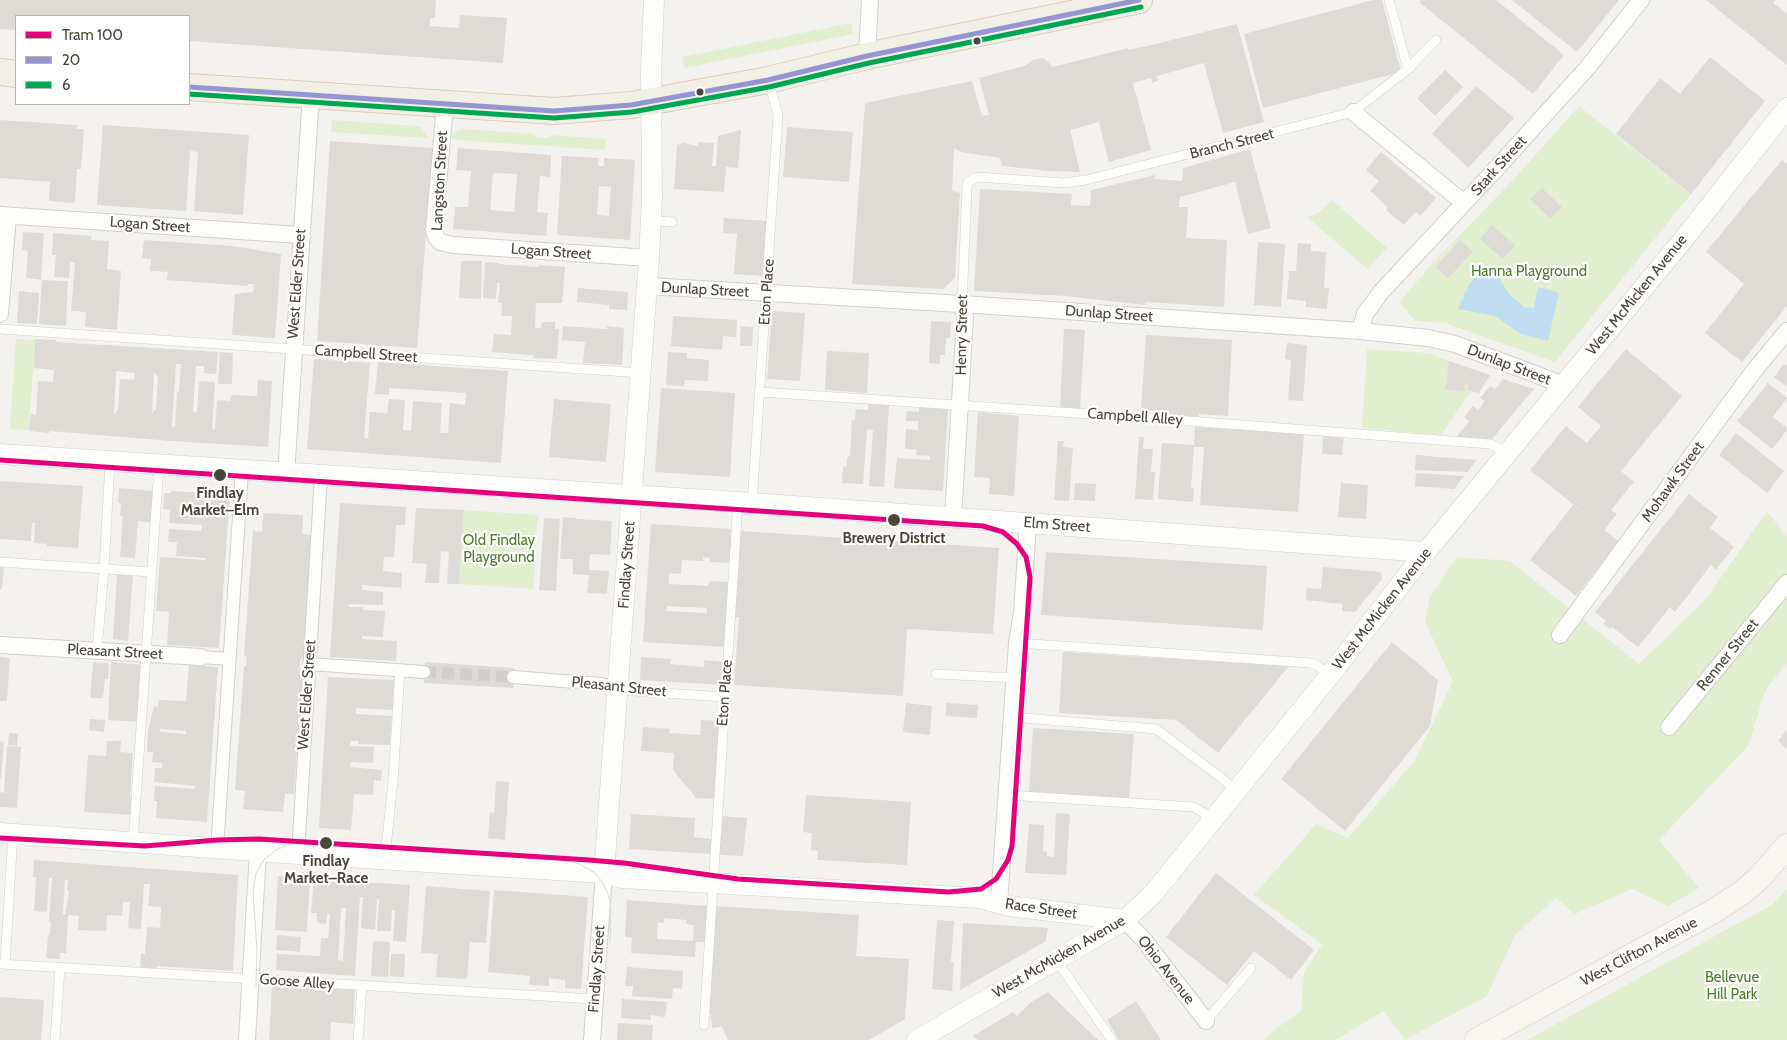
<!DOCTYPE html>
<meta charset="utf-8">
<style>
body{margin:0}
#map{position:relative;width:1787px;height:1040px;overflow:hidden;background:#f4f2ee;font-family:Cabin,sans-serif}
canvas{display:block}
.legend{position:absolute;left:15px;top:15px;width:175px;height:90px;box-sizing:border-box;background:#fff;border:1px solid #b7b4b0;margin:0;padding:6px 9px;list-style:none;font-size:15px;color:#4b4439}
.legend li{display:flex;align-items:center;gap:10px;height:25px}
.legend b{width:25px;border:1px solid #b7b4b0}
</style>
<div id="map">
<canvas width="1787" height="1040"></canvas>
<ul class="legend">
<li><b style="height:6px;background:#e5007d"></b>Tram 100</li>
<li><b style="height:6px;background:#9595d1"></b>20</li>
<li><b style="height:6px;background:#00a651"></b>6</li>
</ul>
</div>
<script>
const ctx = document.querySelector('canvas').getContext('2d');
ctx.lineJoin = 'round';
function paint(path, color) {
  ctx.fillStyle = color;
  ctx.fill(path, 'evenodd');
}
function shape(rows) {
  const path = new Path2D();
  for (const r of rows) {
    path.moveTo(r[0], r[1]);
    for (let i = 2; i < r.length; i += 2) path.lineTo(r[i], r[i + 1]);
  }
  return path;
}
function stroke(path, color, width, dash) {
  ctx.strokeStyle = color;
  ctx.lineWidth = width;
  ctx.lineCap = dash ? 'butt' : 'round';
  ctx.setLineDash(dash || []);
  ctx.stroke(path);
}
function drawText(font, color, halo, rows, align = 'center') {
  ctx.font = font + ' Cabin,sans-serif';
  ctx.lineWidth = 4.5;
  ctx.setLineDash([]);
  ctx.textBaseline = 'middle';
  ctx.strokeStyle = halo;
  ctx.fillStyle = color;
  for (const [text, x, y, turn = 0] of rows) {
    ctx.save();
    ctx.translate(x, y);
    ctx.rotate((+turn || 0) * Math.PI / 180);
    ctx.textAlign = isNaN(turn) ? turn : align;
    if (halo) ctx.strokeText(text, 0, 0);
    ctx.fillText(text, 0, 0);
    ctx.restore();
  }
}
paint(shape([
 [851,23,853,34,685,68,682,57],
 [1579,106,1691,194,1555,362,1445,323,1415,321,1400,302,1429,267,1514,179],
 [332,120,418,126,422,128,428,138,331,132],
 [463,129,535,134,535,137,548,138,551,135,606,139,605,150,457,140,450,138,454,132],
 [1332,200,1387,248,1367,269,1307,217,1318,213],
 [16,339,35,340,29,430,10,429],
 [1367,349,1429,353,1449,361,1445,390,1463,392,1465,384,1469,386,1468,390,1471,391,1441,435,1362,428],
 [464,510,538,515,533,589,459,584],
 [1767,511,1787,537,1787,663,1765,691,1748,746,1659,840,1699,888,1668,906,1632,889,1575,914,1556,898,1515,935,1487,996,1405,1040,1384,1011,1335,1040,1265,1040,1270,1033,1301,1011,1304,973,1322,944,1254,895,1316,824,1348,838,1415,760,1453,681,1425,622,1430,597,1457,557,1510,561,1639,664,1706,599],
 [1787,889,1787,1040,1527,1040,1773,904]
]), '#e1eecf');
paint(shape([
 [1491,265,1509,294,1524,307,1534,308,1538,287,1559,293,1548,341,1521,334,1495,316,1458,309,1470,283,1479,273]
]), '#c0ddf1');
paint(shape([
 [0,0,436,0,435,18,430,18,430,26,459,28,460,15,507,18,503,63,189,41,189,16,16,16,16,30,0,29],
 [1373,0,1382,0,1401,72,1263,108,1244,34],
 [1421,0,1496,0,1564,55,1533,94,1419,2],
 [1512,0,1619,0,1577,52],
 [1706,0,1776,0,1773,3,1787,14,1787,65],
 [1237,24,1264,122,1223,133,1204,63,1157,76,1158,81,1152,83,1151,78,1133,83,1151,150,1109,162,1099,122,1070,130,1080,172,1049,171,1002,166,1000,158,961,152,954,148,952,191,960,193,955,278,943,289,852,284,865,103,972,81,982,116,989,115,979,78,1024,66,1033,60,1041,58,1046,60,1053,67,1128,48,1128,50,1151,45],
 [1710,57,1765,101,1691,194,1616,134,1660,78,1680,94],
 [1445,70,1463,87,1435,116,1417,98],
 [1476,86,1514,118,1468,168,1432,134],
 [0,120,77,125,77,129,84,129,81,169,77,169,75,203,49,201,50,182,0,178],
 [103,125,249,135,243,215,194,211,198,152,190,151,186,211,97,205],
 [787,127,853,132,849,182,783,177],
 [741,130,738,168,726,167,724,192,674,189,677,145,684,143,698,146,698,142,714,143,712,166,716,166,718,136],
 [330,141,433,148,417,348,317,341],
 [458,148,551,155,550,177,540,176,537,212,548,213,546,236,453,229,455,207,468,207,471,171,456,170],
 [493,173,517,174,514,212,490,210],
 [1250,149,1271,228,1248,234,1235,182,1180,197,1179,207,1188,207,1186,238,1227,240,1224,307,1145,302,1145,305,1066,296,974,291,980,189,1072,194,1071,205,1090,206,1091,190,1155,175,1155,179,1182,181,1183,168],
 [1381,152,1436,198,1420,216,1416,212,1404,225,1386,210,1388,207,1370,191,1379,181,1366,170],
 [562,156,599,158,598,166,604,166,604,158,635,160,630,240,557,235],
 [599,186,611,187,609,216,597,215],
 [1782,160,1787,164,1787,306,1742,362,1705,333,1744,284,1706,252],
 [1542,188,1562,207,1550,218,1530,199],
 [724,218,767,221,763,276,734,274,737,234,723,233],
 [1492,225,1515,245,1503,259,1480,239],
 [23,232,44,233,41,280,26,278,28,251,22,250],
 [53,233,92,236,91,240,109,241,107,269,121,271,117,330,85,327,86,312,71,311,75,263,70,262,69,278,54,277,56,255,52,255],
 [144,240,233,246,281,254,275,338,232,335,235,294,253,292,254,284,248,284,248,286,167,280,168,272,150,271,151,259,142,258],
 [1460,240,1473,252,1448,278,1435,267],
 [1258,242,1285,244,1281,307,1254,305],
 [1298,243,1311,244,1311,251,1326,252,1324,288,1329,288,1327,309,1306,307,1306,301,1287,299,1289,271,1296,271],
 [461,261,482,261,481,299,459,298],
 [485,262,499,263,499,264,539,267,539,265,565,267,562,303,536,303,535,328,541,328,542,322,555,322,555,329,559,329,557,359,533,358,533,355,492,352,494,334,511,335,512,316,501,316,502,303,498,303,500,283,497,283,496,299,483,298],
 [42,280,68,281,66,326,39,324],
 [578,288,628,292,627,310,609,309,609,305,577,302],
 [19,291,39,293,37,324,17,323],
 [772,311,805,313,800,381,767,379],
 [673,316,737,320,736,337,723,336,722,350,671,346],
 [931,321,951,322,950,338,946,338,945,355,940,355,940,364,929,363],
 [563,326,607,329,607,326,624,328,622,365,583,363,585,342,562,340],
 [741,326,753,327,752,346,740,346],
 [1064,329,1085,330,1080,409,1060,408],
 [1146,335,1232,340,1228,416,1199,414,1199,417,1168,415,1168,412,1141,410],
 [35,339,56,340,56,342,218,352,216,374,204,373,204,366,196,366,193,412,197,412,199,381,215,382,212,429,215,429,217,400,230,401,231,395,257,396,258,380,272,381,268,447,171,441,50,431,49,433,29,431,31,414,36,415,38,381,53,382,54,370,34,368],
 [176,364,181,364,179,392,177,391,175,427,172,426],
 [116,371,135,373,134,380,120,379,118,410,114,415],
 [154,373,158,377,156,409,152,413],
 [1287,343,1307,345,1303,401,1288,400,1291,360,1285,359],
 [1626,349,1682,396,1621,471,1634,482,1611,510,1617,514,1604,530,1619,541,1576,596,1530,560,1573,505,1583,512,1530,470,1566,426,1587,443,1601,426,1578,407],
 [827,351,869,353,867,393,825,390],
 [220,352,233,353,232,384,218,384],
 [668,352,687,353,687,358,709,360,708,381,685,380,684,386,666,385],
 [314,359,370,363,364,438,368,439,370,412,387,413,389,399,405,400,403,430,411,431,413,401,442,403,440,433,448,433,450,403,465,405,466,393,389,388,389,395,375,394,378,362,508,371,501,463,307,449],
 [1449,361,1490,375,1479,393,1467,390,1469,386,1465,384,1464,392,1445,390],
 [1784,364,1787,366,1787,387,1774,377],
 [1503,379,1534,389,1491,440,1456,438,1469,421,1464,417,1473,406,1478,410,1485,401,1480,398,1490,386,1495,389],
 [1768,383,1787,398,1773,417,1787,428,1787,430,1772,449,1737,421],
 [661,388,735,393,730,477,655,472],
 [554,399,611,404,606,462,549,457],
 [868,404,889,405,884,487,869,486,873,430,867,429,863,484,842,483,843,466,847,467,847,458,850,455,852,420,855,420,856,409,868,410],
 [919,407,948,409,943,491,894,488,897,458,930,460,930,456,916,455,917,450,905,449,906,429,918,430,918,421,906,421,907,411,919,412],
 [978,412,1019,416,1014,496,989,494,990,478,974,477],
 [1195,427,1304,434,1298,512,1200,505,1204,447,1194,447,1191,488,1194,488,1193,502,1158,499,1162,443,1194,445],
 [1736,433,1784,471,1767,493,1719,455],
 [1323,435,1344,436,1342,455,1322,454],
 [1139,437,1144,437,1143,449,1153,449,1151,472,1155,472,1153,500,1135,499],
 [1058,441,1064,441,1063,447,1073,448,1069,501,1054,500],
 [1416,455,1477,460,1467,472,1415,470],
 [1416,473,1464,476,1454,489,1415,486],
 [0,481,83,486,78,548,47,546,47,544,34,543,35,523,32,523,31,541,0,539],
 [1075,483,1096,484,1095,501,1074,500],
 [1341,483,1368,485,1366,519,1338,517],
 [119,488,154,491,152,523,138,521,135,558,120,557,123,516,120,516,121,503,118,503],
 [171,491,230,495,219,648,167,645,169,612,156,611,160,557,206,560,206,558,176,556,177,542,168,542,169,529,201,531,202,525,169,523,170,510,163,509,164,493,171,493],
 [1689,494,1718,517,1710,528,1734,547,1716,570,1711,565,1675,612,1670,607,1638,647,1612,627,1610,629,1603,624,1606,621,1595,612],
 [340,503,406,507,405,525,396,525,394,557,384,557,383,571,402,573,401,588,362,585,362,590,383,592,383,605,349,604,349,607,363,607,363,610,385,611,383,637,362,636,362,639,397,641,396,661,330,657],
 [416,508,464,510,459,584,447,584,449,552,441,551,439,583,425,583,427,564,412,563],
 [263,513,303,515,302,534,312,535,304,659,301,659,300,661,300,670,303,670,294,794,285,794,283,812,243,809,245,791,235,790,244,666,246,666,247,657,244,656,253,531,262,532],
 [563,517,576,518,576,519,612,521,610,555,590,554,589,570,609,571,607,594,587,593,589,575,573,574,573,559,560,559],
 [544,518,560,519,556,591,539,590],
 [651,524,733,529,730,563,710,562,710,558,703,557,703,561,682,560,681,574,669,573,669,584,708,586,709,581,730,582,726,647,643,642],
 [667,606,707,608,707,613,666,611],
 [740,531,999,548,993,634,907,629,903,696,734,685,739,617,734,617],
 [1046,552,1267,566,1263,630,1041,615],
 [0,567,4,567,2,589,0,589],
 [1323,567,1381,572,1382,579,1355,612,1342,611,1342,604,1306,600,1307,588,1321,589],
 [117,574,133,575,128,641,113,639],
 [1392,642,1438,680,1430,726,1345,831,1281,779],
 [1063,652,1289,666,1218,753,1176,720,1059,713],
 [0,657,10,658,7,701,0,701],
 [641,657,671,659,670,664,704,667,704,660,725,662,723,685,640,680],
 [93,662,109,663,108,679,105,679,103,698,90,698],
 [111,662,144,665,139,722,108,720],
 [425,662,514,668,513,688,424,683],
 [189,665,218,667,207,822,156,818,157,801,154,801,155,786,195,789,195,786,154,782,155,768,162,768,162,763,152,762,153,752,147,752,148,731,154,706,158,707,159,700,186,701],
 [160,729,186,731,186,734,160,732],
 [328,677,394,680,393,710,356,708,356,714,392,716,390,745,358,744,359,741,351,741,350,746,374,747,373,763,351,762,350,767,382,770,381,781,374,780,373,795,354,794,351,830,319,828],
 [906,703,932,706,930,735,903,732],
 [946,703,978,705,977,718,946,716],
 [90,719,105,720,104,732,89,730],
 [701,720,720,721,715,799,696,798,673,770,674,753,641,751,643,727,670,729,669,733,700,735],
 [1033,728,1134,734,1129,799,1029,792],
 [1787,730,1787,749,1778,741],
 [9,733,18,734,17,746,8,745],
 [0,741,4,742,1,779,0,779],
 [107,741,121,741,120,752,133,753,130,797,133,797,132,815,84,812,88,755,106,756],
 [7,746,21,747,17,808,0,807,0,792,4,793],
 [496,781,509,782,505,840,488,838,490,812,494,813],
 [806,795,911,802,907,865,817,860,818,851,811,850,812,833,803,832],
 [1056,813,1070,814,1066,875,1025,873,1029,824,1044,825,1043,851,1047,852,1047,856,1054,857],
 [631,814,695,818,694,837,712,839,711,854,629,849],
 [723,816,747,818,743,856,719,855],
 [34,860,238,875,233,971,157,966,157,969,140,968,141,954,145,954,147,927,160,928,161,907,148,906,150,884,144,884,141,929,128,928,130,902,123,902,122,916,107,915,106,931,78,930,79,916,68,915,66,953,60,953,60,959,46,958,48,936,50,933,51,923,49,921,52,878,49,878,47,912,34,911,36,877,33,877],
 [65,880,68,880,67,890,69,892,65,915,63,914],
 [1216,873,1314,950,1291,980,1254,951,1227,985,1166,937],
 [278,876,310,878,307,932,275,930],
 [314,879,410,885,406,942,393,941,395,911,392,910,391,931,377,931,379,899,377,899,375,930,361,928,363,897,360,897,355,976,276,970,277,954,320,956,321,938,328,938,330,914,327,913,326,924,317,923,317,913,311,913],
 [341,908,346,908,343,961,338,960],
 [426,886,490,891,486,943,470,942,467,979,436,977,438,954,421,953],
 [494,890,588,897,581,989,565,988,565,980,549,978,549,986,529,985,530,976,488,972],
 [627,900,707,906,705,942,696,942,695,957,631,953,632,938,625,937],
 [664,918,686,920,686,924,694,925,693,941,657,939,658,922,664,923],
 [716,906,859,915,856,956,909,959,905,1019,869,1040,728,1040,722,1027,712,1028,711,1014,709,1014],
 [937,920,954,921,951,962,954,962,952,991,932,989],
 [963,923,1048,928,1046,941,960,990],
 [277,935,301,937,300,952,276,950],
 [373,941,390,942,388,977,371,976],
 [391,954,405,954,404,977,390,976],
 [627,967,683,971,682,989,673,988,672,999,632,996,633,986,625,986],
 [272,985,355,990,353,1024,331,1022,330,1040,269,1040],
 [1048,992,1098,1040,978,1040,973,1036,1013,1012,1017,1016,1031,1002],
 [0,997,44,1000,41,1040,0,1040],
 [622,999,667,1002,665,1017,651,1015,651,1020,621,1018],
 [1136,1001,1161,1040,1119,1040,1107,1020],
 [618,1023,653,1025,652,1040,617,1040]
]), '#dedbd6');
stroke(shape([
 [424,672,513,677]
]), '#d2cfca', 12, [12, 6]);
const service = shape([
 [1389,0,1408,69],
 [651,220,672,222],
 [962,304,967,188,968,182,977,177,1064,183,1086,180,1353,112,1408,69,1436,40],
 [0,329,641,373],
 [760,392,1136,417,1491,444,1507,453],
 [752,504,778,115,769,82],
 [0,562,151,572],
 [1017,643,1311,663,1318,666,1330,675],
 [97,651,104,568,110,462],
 [936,674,1015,678],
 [618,690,725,697],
 [1012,717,1156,729,1223,779,1236,791],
 [1007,795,1194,807,1213,819],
 [133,843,159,466],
 [385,859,393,781,400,670],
 [1056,960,1112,1040],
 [0,964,594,999],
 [5,964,13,834],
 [1206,1021,1251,968],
 [704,1025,738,502],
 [55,1040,60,967],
 [358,1040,362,986]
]);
const pedestrian = shape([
 [201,657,229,659],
 [309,664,424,672],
 [513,677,601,684,617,689],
 [217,849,242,471],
 [298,854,321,476]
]);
const minor = shape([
 [867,56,870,0],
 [445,105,434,230,436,237,440,242,453,245,649,258],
 [1353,112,1464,203],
 [0,215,300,235],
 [647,286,962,304,1360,331,1428,338,1455,344,1564,385],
 [0,314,8,216],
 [1360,331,1365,314,1381,292,1494,171,1588,67,1641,0],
 [286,474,311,95],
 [953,518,965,318,962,304],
 [1560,635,1753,372,1787,331],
 [0,645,201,657],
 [1669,727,1787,583],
 [999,903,1017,643,1022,613,1028,523],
 [1125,920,1144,940,1206,1021],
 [247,1040,258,851],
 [592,1040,604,873]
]);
const tertiary = shape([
 [0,454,738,502,1426,552],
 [0,833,298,854,604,873,622,878,979,898,1009,906,1125,920],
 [604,873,649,258,652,198,651,71,654,0],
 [917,1040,1125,920,1152,895,1330,675,1426,552,1687,235,1787,108]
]);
const secondary = shape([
 [1477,1040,1714,911,1743,892,1759,878,1787,846]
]);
const primary = shape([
 [0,72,16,74],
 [189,87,554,111,631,105,768,80,867,56,1139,0]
]);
stroke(service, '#d2d0cb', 10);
stroke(pedestrian, '#d2d0cb', 14);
stroke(minor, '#d2d0cb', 18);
stroke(tertiary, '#d2d0cb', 21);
stroke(secondary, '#d3cfc5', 25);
stroke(primary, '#d6cebb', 28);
stroke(service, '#fdfdfc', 9);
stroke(pedestrian, '#fdfdfc', 12);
stroke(minor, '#fdfdfc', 16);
stroke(tertiary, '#fdfdfc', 20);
stroke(secondary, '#f7f6f1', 24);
stroke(primary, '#f2efe6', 26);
stroke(shape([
 [557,858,580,864,595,873,603,883,608,894,611,907,610,943],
 [256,986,257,950,253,892,256,873,264,860,276,850,290,844,307,843]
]), '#dbdbda', 1);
stroke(shape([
 [189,87,554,111,631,105,768,80,867,56,1139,0]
]), '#9595d1', 5);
stroke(shape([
 [189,94,554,118,632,112,769,87,869,63,1141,7]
]), '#00a651', 5);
stroke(shape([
 [0,460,983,526,1003,532,1017,544,1026,557,1030,577,1012,846,1008,860,996,879,981,889,949,892,738,879,624,863,589,860,259,839,217,840,145,846,0,838]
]), '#e5007d', 5);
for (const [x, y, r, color] of [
 [977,41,4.5,"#4b4439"],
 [700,92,4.5,"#4b4439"],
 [220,475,7,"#4b4439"],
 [894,520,7,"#4b4439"],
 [326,843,7,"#4b4439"]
]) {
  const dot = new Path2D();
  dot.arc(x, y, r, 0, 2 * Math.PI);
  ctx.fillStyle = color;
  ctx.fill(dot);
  stroke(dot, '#fff', 2);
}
drawText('15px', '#4b4439', '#fff', [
 ["Branch Street",1232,144,-14],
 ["Stark Street",1499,166,-48],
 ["Langston Street",440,181,-87],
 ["Logan Street",150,225,4],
 ["Logan Street",551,252,4],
 ["West Elder Street",297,284,-86],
 ["Dunlap Street",705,290,3],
 ["Eton Place",767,292,-86],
 ["West McMicken Avenue",1637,295,-51],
 ["Dunlap Street",1109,314,4],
 ["Henry Street",962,335,-89],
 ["Campbell Street",366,354,4],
 ["Dunlap Street",1509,365,21],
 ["Campbell Alley",1135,417,4],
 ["Mohawk Street",1673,482,-54],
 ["Elm Street",1057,525,4],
 ["Findlay Street",627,565,-86],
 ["West McMicken Avenue",1382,609,-52],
 ["Pleasant Street",115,652,3],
 ["Renner Street",1728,655,-51],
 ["Pleasant Street",619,687,6],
 ["Eton Place",725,693,-86],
 ["West Elder Street",307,695,-86],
 ["Race Street",1041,909,8],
 ["West Clifton Avenue",1639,952,-28],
 ["West McMicken Avenue",1059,957,-30],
 ["Findlay Street",597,969,-86],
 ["Ohio Avenue",1166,970,52],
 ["Goose Alley",297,982,4]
]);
drawText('15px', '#4a7f2a', '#fff', [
 ["Hanna Playground",1529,272],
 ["Old Findlay",499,541],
 ["Playground",499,558],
 ["Bellevue",1732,978],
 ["Hill Park",1732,995]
]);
drawText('bold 15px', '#4b4439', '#fff', [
 ["Findlay",220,494],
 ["Market–Elm",220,511],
 ["Brewery District",894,539],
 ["Findlay",326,862],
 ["Market–Race",326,879]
]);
</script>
